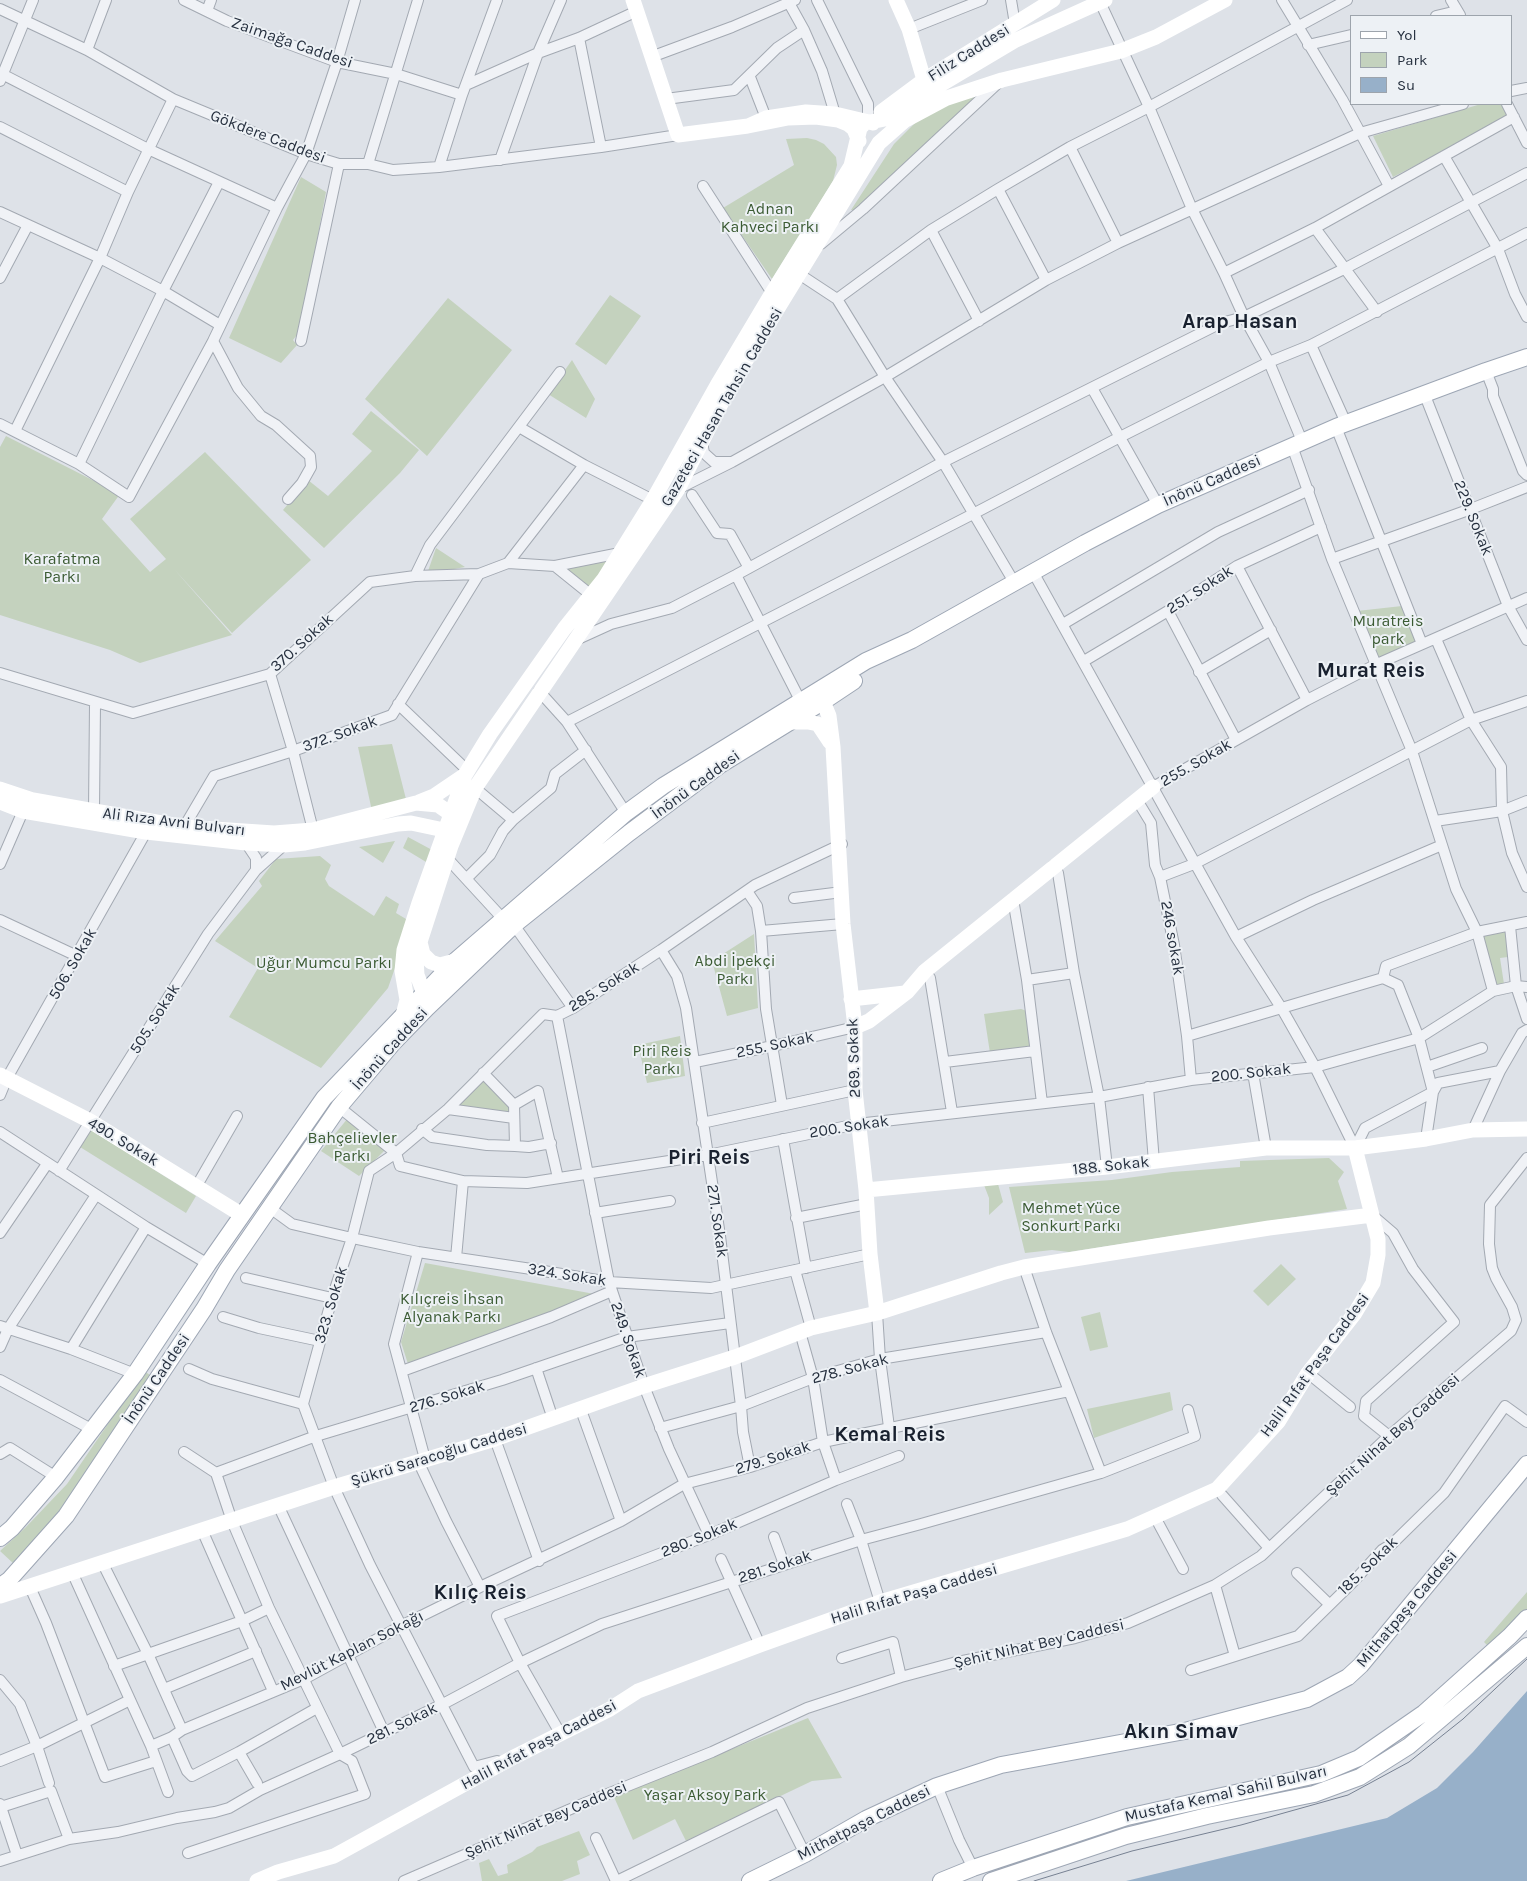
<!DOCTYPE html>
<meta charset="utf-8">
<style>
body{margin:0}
#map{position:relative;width:1527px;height:1881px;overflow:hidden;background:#dee2e8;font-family:Karla,sans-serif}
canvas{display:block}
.legend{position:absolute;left:1350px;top:15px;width:162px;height:90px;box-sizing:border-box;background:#edf1f5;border:1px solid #9da4ac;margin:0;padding:6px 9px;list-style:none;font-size:15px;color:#26303f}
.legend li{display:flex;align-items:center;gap:10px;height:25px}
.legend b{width:25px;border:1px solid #9da4ac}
</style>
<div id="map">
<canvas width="1527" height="1881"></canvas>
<ul class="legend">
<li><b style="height:6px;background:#fff"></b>Yol</li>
<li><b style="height:14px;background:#c4d2be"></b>Park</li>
<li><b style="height:14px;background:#97b0c9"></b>Su</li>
</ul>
</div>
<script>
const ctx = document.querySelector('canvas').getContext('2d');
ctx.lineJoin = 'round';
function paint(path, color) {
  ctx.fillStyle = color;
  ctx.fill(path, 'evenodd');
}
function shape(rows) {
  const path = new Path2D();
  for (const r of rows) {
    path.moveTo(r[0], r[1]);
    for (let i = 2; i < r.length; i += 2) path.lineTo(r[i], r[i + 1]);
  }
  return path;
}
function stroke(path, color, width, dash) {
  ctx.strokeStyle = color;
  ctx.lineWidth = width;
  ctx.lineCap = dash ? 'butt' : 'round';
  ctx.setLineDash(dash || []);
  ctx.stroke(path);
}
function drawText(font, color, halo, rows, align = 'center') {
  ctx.font = font + ' Karla,sans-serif';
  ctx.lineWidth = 4;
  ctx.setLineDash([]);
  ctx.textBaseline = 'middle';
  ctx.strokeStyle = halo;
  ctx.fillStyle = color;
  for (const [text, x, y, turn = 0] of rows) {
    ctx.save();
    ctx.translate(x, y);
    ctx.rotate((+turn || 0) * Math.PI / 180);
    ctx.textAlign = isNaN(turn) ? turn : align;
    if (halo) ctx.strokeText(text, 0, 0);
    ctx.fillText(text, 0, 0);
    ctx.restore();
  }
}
paint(shape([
 [988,89,856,210,851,210,894,144,920,118,949,101],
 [1481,104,1501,104,1508,118,1393,177,1373,136],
 [807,138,816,140,824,144,836,157,837,165,833,181,772,279,723,208,794,165,786,139],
 [301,177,326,192,300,331,293,340,297,345,281,363,229,338],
 [610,295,641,316,606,365,575,344],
 [448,298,512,350,427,456,365,399],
 [572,360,595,399,586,418,548,394],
 [371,411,419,450,400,473,324,548,283,510,308,480,328,496,372,451,352,434],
 [6,436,120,494,102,519,150,572,166,559,130,519,205,452,311,560,232,633,174,569,232,635,140,663,110,650,0,615,0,447],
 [436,548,465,567,427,574],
 [616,559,593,593,560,568],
 [1402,606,1416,642,1378,658,1357,611],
 [392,744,407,803,372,811,358,747],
 [408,837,434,851,431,865,403,848],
 [395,841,383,863,359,847],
 [320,856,331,865,325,879,329,886,374,916,386,896,399,904,396,913,411,922,388,988,321,1068,229,1017,258,968,215,941,262,886,259,881,276,859],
 [1505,930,1508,957,1500,958,1504,984,1494,985,1480,934],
 [754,934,758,1008,727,1016,712,961],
 [1021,1009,1027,1011,1032,1048,990,1053,984,1014],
 [680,1036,685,1076,647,1083,638,1045],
 [482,1078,511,1106,512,1116,455,1108],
 [348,1118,386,1149,359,1176,321,1151],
 [91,1130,196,1196,186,1213,80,1147],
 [1329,1158,1344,1172,1338,1181,1347,1209,1069,1252,1052,1250,1025,1253,1009,1187,1112,1180,1172,1172,1240,1167,1240,1161],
 [998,1184,1003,1202,989,1215,989,1198,984,1185],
 [425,1263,600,1295,408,1364,401,1342],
 [1281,1264,1296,1279,1268,1306,1253,1291],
 [1100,1312,1108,1347,1090,1351,1081,1317],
 [144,1371,150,1375,56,1516,14,1564,0,1551,26,1527,67,1484],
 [1170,1392,1173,1410,1094,1438,1087,1409],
 [1527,1592,1527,1611,1490,1648,1484,1642],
 [808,1718,842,1778,812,1781,686,1841,675,1819,633,1840,614,1797],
 [579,1831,590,1855,577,1861,580,1874,562,1881,482,1881,479,1863,489,1859,498,1876,508,1873,507,1865,532,1852,537,1847]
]), '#c4d2be');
paint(shape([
 [1527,1691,1527,1881,1126,1881,1387,1818,1437,1788,1473,1752]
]), '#97b0c9');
const street = shape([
 [184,0,227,21,337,62,396,74,462,95],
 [817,0,868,104,868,123],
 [1011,0,1015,24],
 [1282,0,1342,99,1389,186],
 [1451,0,1460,15],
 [1100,2,1149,107,1192,209,1224,273,1244,317,1269,362,1302,441],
 [789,3,804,30,822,71,835,114],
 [0,9,87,50,173,99,306,154,339,164,368,164,393,170,439,167,601,147,678,135],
 [207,11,211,0],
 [1436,16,1457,11],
 [909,29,982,0],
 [579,38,601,147],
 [1308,45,1351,35],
 [87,50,106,0],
 [651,57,732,27,795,0],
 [0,73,148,149,277,208],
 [750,77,766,118],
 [0,81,33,0],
 [466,85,538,53,579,38,637,11],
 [1511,91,1527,88],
 [666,99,734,90,777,48,804,30],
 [1507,104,1527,143],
 [0,127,128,192],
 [1070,147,1118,243],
 [1444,156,1498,249,1515,294,1527,317],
 [500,160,538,53,561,0],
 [368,164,418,0],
 [439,167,462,95,497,0],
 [703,186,772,293],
 [998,189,1046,280],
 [0,212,100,258,163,291,220,325],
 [1315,228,1377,312],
 [931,230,979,321],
 [821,244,863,209,997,84],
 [1224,273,1315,228,1514,117],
 [799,274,837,299,885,377,943,462,1014,582],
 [0,278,28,225],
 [837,299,931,230,998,189,1070,147,1149,107,1347,0],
 [213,341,238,388,261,416,276,425,310,456,311,467,302,483,288,499],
 [301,341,339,164],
 [1311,345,1346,423],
 [1486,371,1493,389,1493,396,1523,471,1527,475],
 [1092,388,1158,505],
 [1424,393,1508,606,1527,640],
 [0,424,79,464,129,497,213,341,277,208,306,154,337,62,355,0],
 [519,427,584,465,653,500],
 [1336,427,1422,644],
 [15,431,100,258,128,192,173,99],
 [702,442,704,453,714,462,731,462],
 [1292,446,1332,559,1412,751,1456,889,1477,932,1493,991],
 [79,464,163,291,219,182],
 [678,489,732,462,885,377,1046,280,1118,243,1360,133,1463,104],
 [692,495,717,533,730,534,749,568],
 [1332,559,1471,509,1527,487],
 [508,563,584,465],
 [555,566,620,553],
 [1237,566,1307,700],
 [1033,572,1236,937,1282,1009,1315,1067,1355,1148],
 [736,575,801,702],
 [415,576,430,545,560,372],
 [1168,611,1236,740],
 [1063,624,1218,532,1309,490],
 [578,639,611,624,672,608,736,575,943,462,1221,323,1244,317,1344,269,1527,173],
 [1436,639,1471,720,1501,767,1502,811,1512,853,1527,887],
 [1084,661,1168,611,1237,566,1321,527],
 [1199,672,1271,630],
 [0,673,133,713,270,674,370,582,415,576,479,574,508,563,555,566,591,595],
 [270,674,293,751,313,830],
 [539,691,567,722,626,813],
 [398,704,468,771],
 [567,722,973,514,1120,437,1269,362,1311,345,1527,233],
 [1153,787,1307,700,1377,664,1527,598],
 [475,788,513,820,551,788,555,774,586,750],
 [1137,800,1151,823,1155,865,1160,877,1174,945,1187,1036,1191,1080],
 [94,812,95,703],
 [1435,821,1502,811,1527,801],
 [184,827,214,776,293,751,392,715,479,574],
 [246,843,256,858,256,870],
 [447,858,504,920],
 [0,864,23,811],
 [1053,866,1058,873,1074,973,1099,1097,1107,1167],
 [1160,877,1194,864,1471,720,1527,701],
 [467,878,490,855,503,831,513,820],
 [747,891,757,906,761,931,766,1009,782,1105],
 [794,898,842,892],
 [1013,899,1027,980,1042,1103],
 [0,920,77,956],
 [514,925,573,1008],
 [1510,926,1516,986,1527,1019],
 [761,931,843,924],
 [1236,937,1313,900,1442,845],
 [661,950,677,976,686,1008,720,1236,741,1406,743,1432,750,1467],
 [925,971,930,978,952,1112],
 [1383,978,1398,985,1419,1038,1433,1092,1426,1139],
 [1027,980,1074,973],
 [557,1016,609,1282,644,1386,669,1449,709,1535],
 [1187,1036,1383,978,1386,966,1477,932,1527,922],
 [695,1062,773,1046,855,1027],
 [945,1062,1035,1051],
 [1427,1067,1482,1048],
 [1253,1073,1266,1148],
 [1148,1087,1154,1162],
 [0,1095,7,1078,146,832],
 [514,1105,538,1091,558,1178],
 [339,1107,396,1153,400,1166,463,1181,527,1183,708,1155,857,1124,1099,1097,1191,1080,1315,1067,1419,1038,1493,991,1516,986,1527,987],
 [448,1109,514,1118],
 [702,1123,855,1090],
 [422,1129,432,1137,487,1145,515,1146,514,1105,483,1073],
 [1473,1130,1500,1071,1522,1033,1527,1030],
 [0,1132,146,1227,208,1264],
 [783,1139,806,1268],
 [515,1146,529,1147,551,1143],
 [1355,1148,1365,1128,1433,1092,1438,1083,1500,1071],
 [59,1171,208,934,256,870,284,845],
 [196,1187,237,1116],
 [270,1208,292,1224,352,1238,418,1252,538,1270,609,1282,711,1288,870,1254],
 [595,1213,670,1201],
 [1372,1215,1393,1233,1413,1269,1454,1322,1366,1401,1364,1416,1389,1436],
 [796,1218,867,1204],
 [0,1233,47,1164],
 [418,1252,394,1344,425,1459],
 [456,1258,463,1181],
 [1024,1267,1046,1332,1101,1473],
 [795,1270,811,1328],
 [246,1278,332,1298],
 [877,1313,880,1359,889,1427],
 [223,1317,259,1328,320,1341],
 [730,1323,627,1337,502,1380,316,1436,216,1473,232,1521,269,1608,340,1754,443,1704,520,1663,602,1624,861,1540,921,1524,1101,1473,1195,1436,1188,1410],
 [0,1326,71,1349,135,1374],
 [800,1332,813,1378,823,1442,836,1480],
 [0,1347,8,1329,96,1195],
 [71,1349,146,1227],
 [536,1368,553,1419],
 [189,1369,212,1379,303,1404],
 [402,1371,551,1317,612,1291],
 [1308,1373,1350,1407],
 [0,1380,93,1430],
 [581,1410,621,1521],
 [660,1428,741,1406,813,1378,880,1359,1046,1332],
 [495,1439,539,1561],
 [184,1452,216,1473],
 [0,1454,10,1448,56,1477],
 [418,1461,446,1521,480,1587],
 [1222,1495,1269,1548],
 [847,1504,861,1540,880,1602],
 [278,1505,384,1732],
 [1155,1517,1183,1569],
 [202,1530,273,1691],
 [774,1537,784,1564],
 [721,1559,760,1645],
 [102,1562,148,1654,182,1730],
 [72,1572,151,1746,168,1792],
 [1297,1573,1329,1604],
 [1215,1585,1235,1656],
 [30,1587,46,1623,105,1777,156,1761],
 [842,1658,893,1642,901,1677],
 [114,1666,242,1621,269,1608],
 [1191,1670,1298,1636,1353,1582,1382,1550,1392,1544,1444,1493,1505,1406,1527,1422],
 [0,1680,20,1704,37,1746,49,1783],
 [164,1689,256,1651],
 [560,1733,520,1663,497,1616,709,1535,836,1480,899,1456],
 [172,1737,187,1771,192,1776,239,1752,317,1708],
 [151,1746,172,1737,182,1730,304,1679,401,1626,480,1587,621,1521,684,1484,750,1467,823,1442,1069,1391],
 [239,1752,257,1783],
 [0,1761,37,1746,130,1700],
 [497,1761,474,1767,370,1565,334,1487,303,1404,332,1298,352,1238,369,1171,396,1153,448,1109,543,1014,557,1016,573,1008,661,950,755,885,842,844],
 [937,1786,959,1840,973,1868],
 [0,1804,17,1855],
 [1,1807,51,1791,69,1839],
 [596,1838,616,1881],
 [0,1861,69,1839,118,1832,177,1818,215,1812,229,1808,260,1790,340,1754,352,1761,365,1794,188,1853],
 [404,1881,580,1805,712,1752,807,1708,901,1677,953,1663,1075,1638,1128,1623,1215,1585,1261,1556,1389,1436,1511,1331,1516,1320,1512,1307,1496,1278,1492,1268,1489,1244,1490,1205,1527,1158],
 [617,1881,779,1802,805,1854]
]);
const primary = shape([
 [0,1538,12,1528,56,1477,135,1374,208,1264,324,1098,455,961,626,813,663,786,866,661,912,640,1085,543,1158,505,1336,427,1486,371,1527,357],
 [0,1586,9,1580,66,1516,204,1309,227,1270,339,1107,393,1043,427,1008,514,925,629,833,720,765,824,701,854,681],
 [750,1881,805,1854,866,1819,937,1786,1001,1765,1185,1731,1307,1699,1348,1677,1361,1665,1527,1464],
 [941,1881,973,1868,1127,1817,1321,1774,1359,1758,1424,1713,1510,1636,1527,1618],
 [991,1881,1126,1836,1207,1816,1314,1794,1360,1777,1409,1746,1527,1646]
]);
stroke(street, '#a3a9b2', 12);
stroke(primary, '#9da6b4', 18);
stroke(street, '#f0f2f6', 10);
stroke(shape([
 [633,0,678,135,748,126,788,118,816,117,838,120,848,124,854,129,859,141],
 [914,100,924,80,1053,0],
 [881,112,924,80,909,29,896,0],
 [748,126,766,118,806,112,835,114,873,123],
 [819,692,829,716,833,747,843,924,855,1027,855,1090,866,1190,870,1254,877,1313],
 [789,722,808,722,818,724,830,742],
 [0,789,33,800,184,827,274,833,313,830,416,803,438,805,451,814,458,825,444,830,411,823,398,824,305,843,284,845,246,843,146,832,23,811,0,802],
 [419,802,434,796,465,775],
 [420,942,423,954,431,962,440,965,455,961],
 [851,999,905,993],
 [426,1004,424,993,417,975,416,959,420,942,451,846,475,788,678,489,729,388,879,143,904,121,947,98,1002,80,1121,51,1156,37,1225,0],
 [403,1015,407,1000,402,971,404,950,419,903,465,775,490,734,564,629,604,579,653,500,719,382,772,293,851,166,860,128,865,123,885,119,904,109,913,101,1014,41,1105,0],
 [855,1027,869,1021,907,992,925,971,1153,787],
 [0,1075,90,1121,242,1215],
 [866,1190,1107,1167,1266,1148,1355,1148,1426,1139,1473,1130,1527,1129],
 [0,1596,334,1487,495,1439,644,1386,735,1357,811,1328,877,1313,1001,1273,1024,1267,1269,1228,1372,1215],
 [257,1881,278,1872,334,1856,512,1758,610,1709,638,1691,760,1645,880,1602,1127,1529,1217,1489,1278,1422,1308,1373,1355,1313,1373,1283,1378,1255,1378,1239,1355,1148]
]), '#fff', 15);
stroke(primary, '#fff', 16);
stroke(shape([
 [1034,1881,1132,1851,1241,1825,1348,1795,1409,1762,1463,1719,1527,1659]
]), '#778192', 1);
drawText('16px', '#26303f', '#edf1f5', [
 ["Zaimağa Caddesi",292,43,19],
 ["Filiz Caddesi",969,53,-32],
 ["Gökdere Caddesi",268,137,21],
 ["Gazeteci Hasan Tahsin Caddesi",722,407,-60],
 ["İnönü Caddesi",1212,481,-24],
 ["229. Sokak",1473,518,68],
 ["251. Sokak",1200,590,-33],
 ["370. Sokak",302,643,-42],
 ["372. Sokak",340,734,-20],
 ["255. Sokak",1196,763,-30],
 ["İnönü Caddesi",696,785,-36],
 ["Ali Rıza Avni Bulvarı",174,822,7],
 ["246 sokak",1172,938,80],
 ["506. Sokak",73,964,-60],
 ["285. Sokak",604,987,-32],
 ["505. Sokak",155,1019,-58],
 ["255. Sokak",775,1045,-12],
 ["İnönü Caddesi",390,1049,-48],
 ["269. Sokak",854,1058,-92],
 ["200. Sokak",1251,1073,-6],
 ["200. Sokak",849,1127,-9],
 ["490. Sokak",123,1142,31],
 ["188. Sokak",1111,1166,-6],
 ["271. Sokak",717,1221,82],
 ["324. Sokak",567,1275,9],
 ["323. Sokak",331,1305,-73],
 ["249. Sokak",628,1340,71],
 ["Halil Rıfat Paşa Caddesi",1315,1365,-54],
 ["278. Sokak",850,1369,-15],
 ["İnönü Caddesi",157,1379,-56],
 ["276. Sokak",447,1397,-17],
 ["Şehit Nihat Bey Caddesi",1393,1435,-42],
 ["Şükrü Saracoğlu Caddesi",439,1455,-17],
 ["279. Sokak",773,1458,-18],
 ["280. Sokak",699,1538,-22],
 ["185. Sokak",1368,1566,-44],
 ["281. Sokak",775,1567,-18],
 ["Halil Rıfat Paşa Caddesi",914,1594,-17],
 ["Mithatpaşa Caddesi",1407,1609,-50],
 ["Şehit Nihat Bey Caddesi",1039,1644,-13],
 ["Mevlüt Kaplan Sokağı",352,1651,-27],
 ["281. Sokak",402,1724,-26],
 ["Halil Rıfat Paşa Caddesi",539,1745,-28],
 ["Mustafa Kemal Sahil Bulvarı",1226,1794,-13],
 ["Şehit Nihat Bey Caddesi",546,1820,-23],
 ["Mithatpaşa Caddesi",864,1823,-27]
]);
drawText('16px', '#3b5b33', '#edf1f5', [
 ["Adnan",770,209],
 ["Kahveci Parkı",770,227],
 ["Karafatma",62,559],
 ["Parkı",62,577],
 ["Muratreis",1388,621],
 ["park",1388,639],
 ["Abdi İpekçi",735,961],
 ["Parkı",735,979],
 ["Uğur Mumcu Parkı",324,963],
 ["Piri Reis",662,1051],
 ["Parkı",662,1069],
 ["Bahçelievler",352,1138],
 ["Parkı",352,1156],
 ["Mehmet Yüce",1071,1208],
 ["Sonkurt Parkı",1071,1226],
 ["Kılıçreis İhsan",452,1299],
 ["Alyanak Parkı",452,1317],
 ["Yaşar Aksoy Park",705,1795]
]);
drawText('bold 21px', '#19212f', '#edf1f5', [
 ["Arap Hasan",1240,322],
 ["Murat Reis",1371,671],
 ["Piri Reis",709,1158],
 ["Kemal Reis",890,1435],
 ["Kılıç Reis",480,1593],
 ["Akın Simav",1181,1732]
]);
</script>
